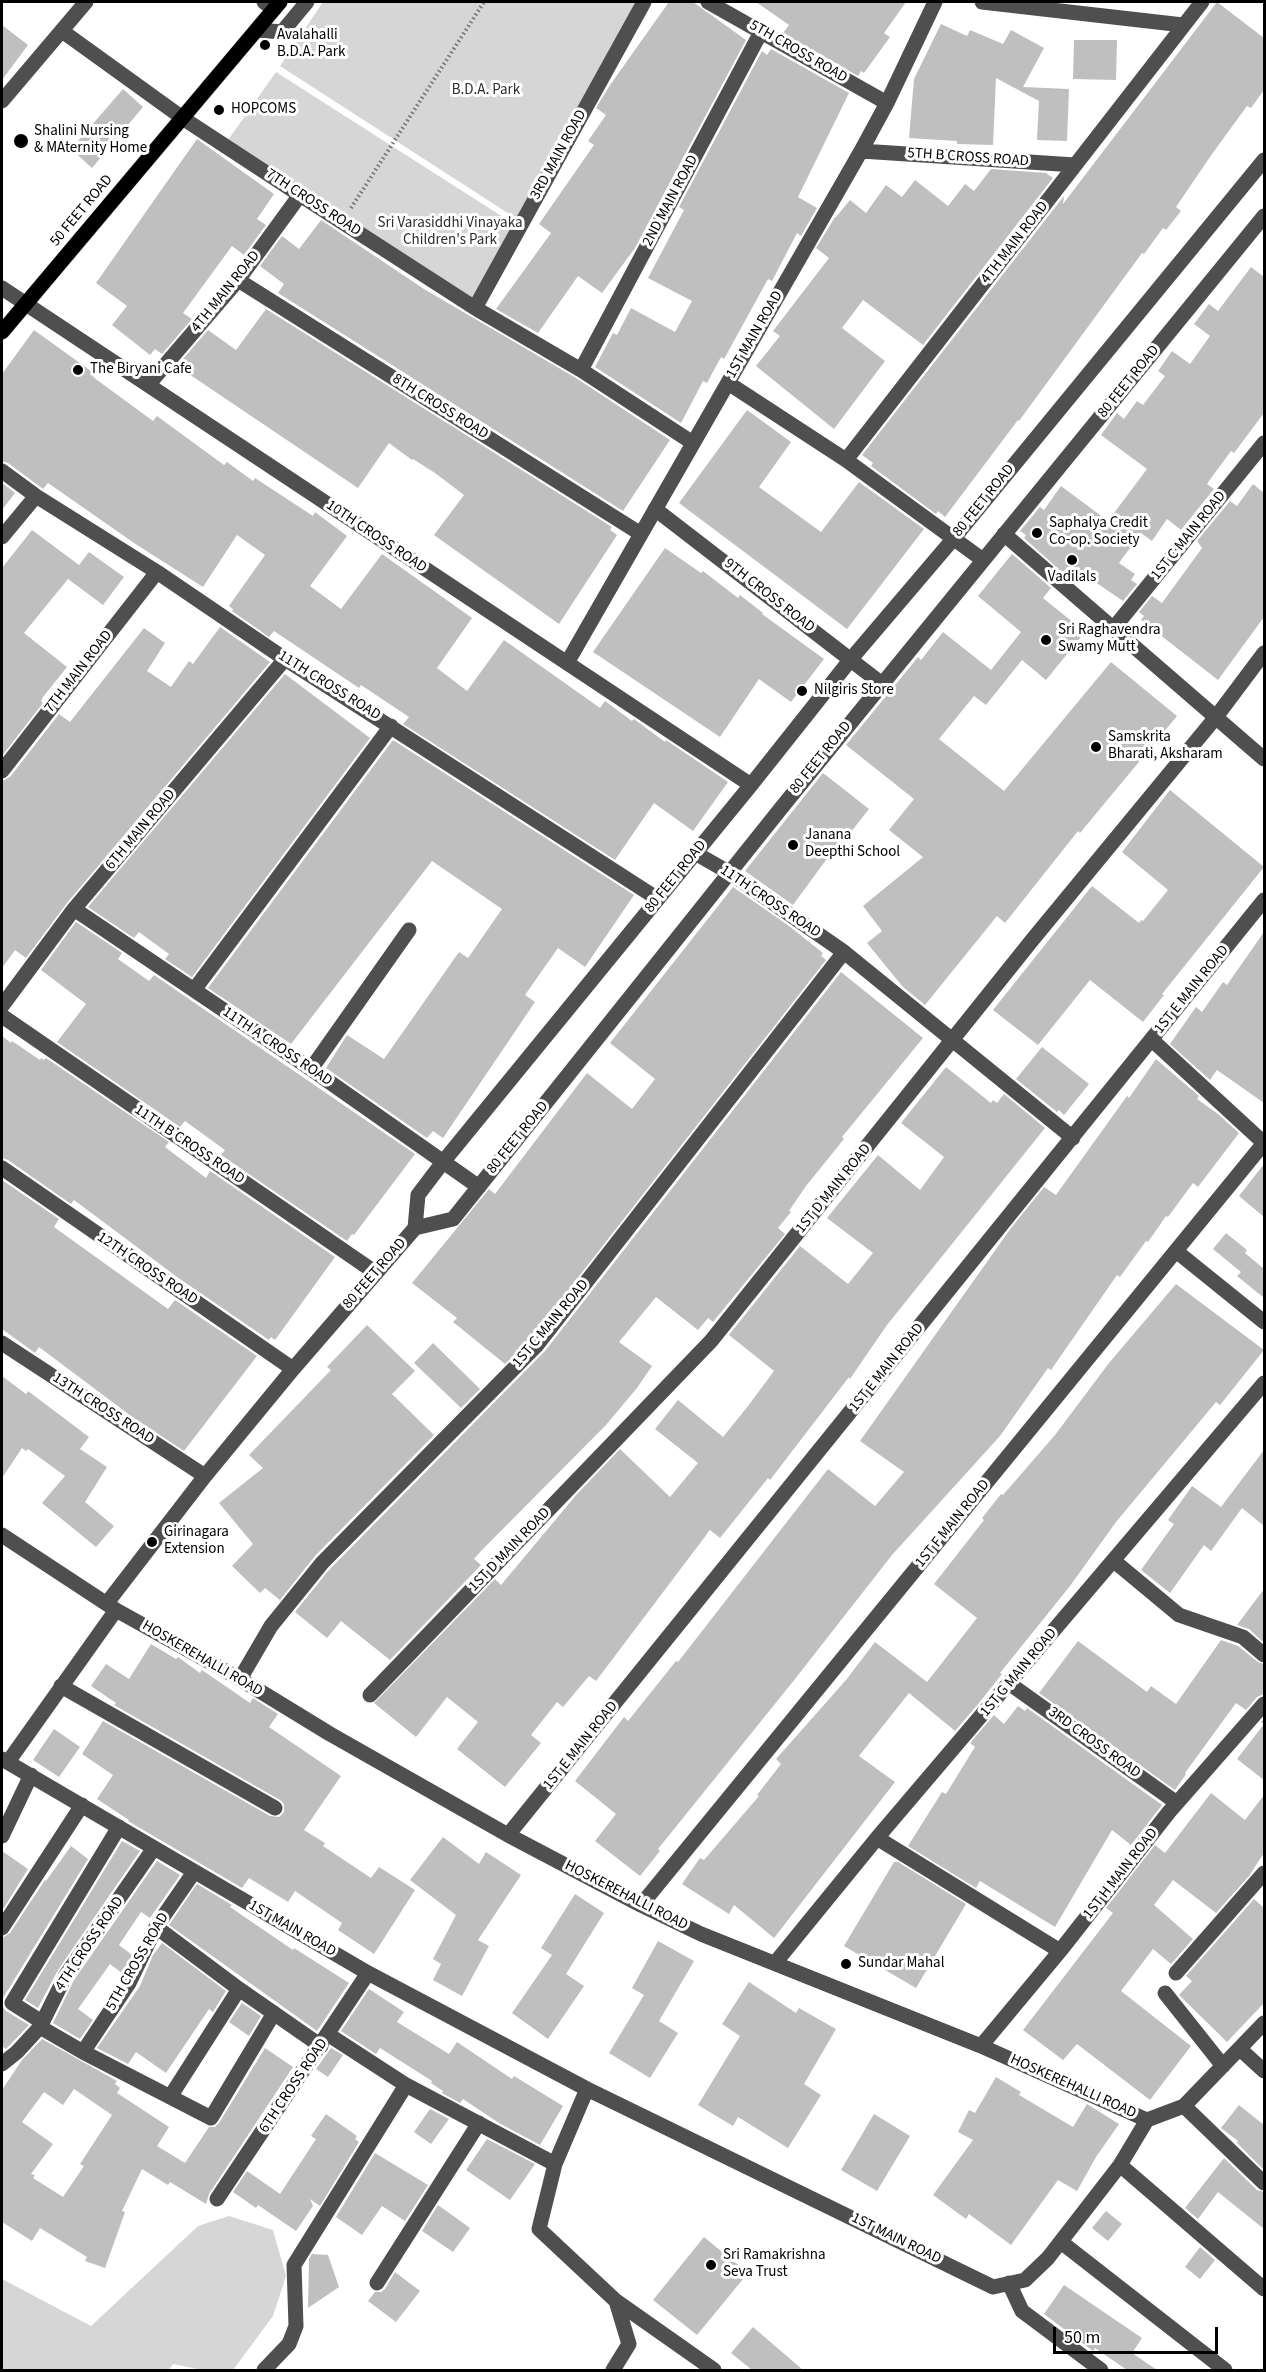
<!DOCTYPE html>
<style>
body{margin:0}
#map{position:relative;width:1266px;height:2372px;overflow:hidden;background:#fff;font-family:"Source Sans 3",sans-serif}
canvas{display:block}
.frame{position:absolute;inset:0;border:3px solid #000;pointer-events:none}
.scale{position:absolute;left:1053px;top:2327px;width:165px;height:27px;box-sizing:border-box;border:3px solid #000;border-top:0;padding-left:8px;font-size:18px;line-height:21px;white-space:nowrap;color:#000;-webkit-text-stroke:4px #fff;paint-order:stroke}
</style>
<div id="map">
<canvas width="1266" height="2372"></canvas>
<div class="frame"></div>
<div class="scale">50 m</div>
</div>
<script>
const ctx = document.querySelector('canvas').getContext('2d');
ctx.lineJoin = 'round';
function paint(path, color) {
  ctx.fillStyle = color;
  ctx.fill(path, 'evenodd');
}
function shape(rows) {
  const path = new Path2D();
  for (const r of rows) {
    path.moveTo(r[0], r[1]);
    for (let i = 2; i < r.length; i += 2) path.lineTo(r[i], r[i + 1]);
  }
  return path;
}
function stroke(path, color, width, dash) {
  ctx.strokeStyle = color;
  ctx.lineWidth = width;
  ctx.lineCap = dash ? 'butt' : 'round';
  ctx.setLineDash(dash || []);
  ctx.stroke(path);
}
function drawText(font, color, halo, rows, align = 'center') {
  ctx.font = font + ' "Source Sans 3",sans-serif';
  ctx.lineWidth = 6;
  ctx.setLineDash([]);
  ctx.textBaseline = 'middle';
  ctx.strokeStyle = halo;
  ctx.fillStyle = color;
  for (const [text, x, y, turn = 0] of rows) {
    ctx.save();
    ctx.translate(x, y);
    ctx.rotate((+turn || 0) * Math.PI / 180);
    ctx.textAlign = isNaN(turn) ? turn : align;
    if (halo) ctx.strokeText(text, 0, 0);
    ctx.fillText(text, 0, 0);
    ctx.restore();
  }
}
paint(shape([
 [323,2,640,2,517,219,280,66],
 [276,72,514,224,473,298,228,140],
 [229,2216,273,2230,286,2276,273,2316,233,2370,202,2370,173,2364,169,2370,2,2370,2,2279,91,2326,198,2226]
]), '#d6d6d6');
paint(shape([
 [669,2,693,2,746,40,635,248,602,293,578,276,538,333,496,309,551,233,539,224,594,145,588,141,606,115,596,108,610,85],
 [756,2,906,2,884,33,890,37,864,73,861,71,858,76,783,33,789,25],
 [1217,2,1264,38,1264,90,1251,108,1247,106,1212,154,1176,207,1181,211,1166,230,1163,228,1144,254,1142,253,1019,421,1018,420,945,517,938,511,936,514,871,466,873,463,862,455,1064,196,1063,204],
 [941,24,967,36,970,30,1003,44,1011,30,1044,48,1023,87,1069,89,1067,141,1037,140,1039,101,996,78,993,145,957,144,957,141,909,138,914,79],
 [2,25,28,45,2,80],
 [1074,40,1117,40,1116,80,1073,79],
 [771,49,849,93,798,197,817,208,801,236,797,233,772,281,768,279,724,359,721,357,707,383,703,381,681,423,595,367,613,333,617,335,631,308,675,332,692,301,648,278,684,210,679,207,762,51,767,55],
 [123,89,143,107,92,168,71,149],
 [197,139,274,194,257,219,266,225,244,255,232,246,183,313,192,319,162,354,155,349,150,355,112,325,127,306,96,283],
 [991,169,1046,173,1053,178,923,345,863,300,842,328,885,361,834,429,756,366,780,336,773,331,829,258,816,248,835,217,836,217,850,200,866,213,886,185,902,197,915,180,948,206,965,184,974,191],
 [321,220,424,289,576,378,670,440,623,511,278,293,284,284,260,266,282,236,299,249],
 [1251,267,1264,277,1264,413,1234,453,1231,451,1209,481,1207,484,1214,489,1181,530,1167,519,1152,541,1141,533,1119,563,1135,574,1131,580,1137,584,1123,601,1073,567,1072,568,1069,566,1063,573,1024,538,1026,535,1020,531,1040,507,1044,510,1061,486,1108,521,1147,469,1101,435,1117,413,1124,419,1137,401,1143,405,1165,376,1158,371,1172,351,1190,364,1210,336,1194,324,1209,304,1218,311],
 [266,309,612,527,610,530,617,535,559,624,434,535,464,495,435,473,413,459,412,460,389,443,358,488,177,366,208,330,236,350],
 [34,330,95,374,93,377,153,421,157,416,224,465,227,462,253,481,255,478,313,516,315,512,347,536,310,586,341,609,382,554,472,618,437,668,467,691,504,640,600,708,605,701,632,721,634,719,665,742,666,740,728,782,693,831,654,803,615,860,403,724,409,717,361,685,359,688,274,631,269,637,232,611,233,609,229,606,265,555,237,535,203,587,134,543,48,483,43,489,8,463,2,461,2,374],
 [747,410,791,442,759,487,821,532,859,482,924,529,847,629,679,503],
 [2,483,15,493,2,510],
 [1253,484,1264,493,1264,617,1218,680,1141,620,1144,616,1139,612,1152,596,1162,603,1202,548,1197,541,1230,501,1237,506],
 [32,530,79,565,89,552,124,577,103,605,68,579,24,633,67,667,43,697,41,701,43,703,2,756,2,568],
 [665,548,701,573,703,571,738,598,740,595,763,613,762,614,824,659,791,702,759,679,720,737,593,652],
 [1012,554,1051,588,1043,598,1085,632,1046,680,1022,660,986,705,974,696,939,739,1004,791,1111,662,1177,716,1080,833,1078,831,1005,923,997,916,925,1005,903,987,867,943,882,931,863,906,923,857,889,830,914,799,846,745,918,657,921,660,943,632,991,670,1021,632,978,596],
 [220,627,270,662,67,903,26,958,15,950,2,968,2,781,10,777,59,714,70,722,144,628,165,643,147,671,171,687,189,661,193,664],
 [285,674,370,738,192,977,165,959,169,954,139,932,134,938,88,907],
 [393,740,634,895,585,967,558,948,525,995,535,1002,443,1138,433,1131,427,1138,326,1068,347,1035,384,1059,459,952,468,958,502,909,432,861,291,1044,208,988],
 [823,773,869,809,836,851,834,849,793,905,745,871],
 [1170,790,1264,867,1162,994,1164,995,1143,1022,1090,980,1038,1045,993,1010,1092,886,1139,923,1141,920,1143,921,1168,890,1122,852],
 [733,887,789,926,823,953,821,956,826,960,530,1339,505,1364,453,1322,457,1318,412,1283,489,1189,495,1194,587,1073,632,1109,655,1079,610,1043],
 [76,922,122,953,118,959,149,981,154,975,415,1154,354,1235,352,1234,347,1241,221,1155,225,1150,185,1121,180,1127,57,1042,86,1004,41,970],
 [1264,932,1264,1103,1217,1070,1210,1080,1170,1044,1196,1007,1202,1012,1223,982,1227,985],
 [841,972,923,1038,842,1137,844,1139,806,1186,789,1211,791,1212,778,1228,785,1234,713,1322,708,1318,698,1330,656,1297,619,1342,652,1366,637,1388,606,1425,481,1551,474,1559,481,1565,390,1660,341,1621,327,1638,295,1612,329,1570,545,1351],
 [2,1036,11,1043,12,1041,40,1060,41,1058,44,1060,46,1058,169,1142,165,1147,206,1178,210,1171,335,1257,275,1340,271,1337,269,1340,177,1277,74,1200,71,1204,8,1160,2,1158],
 [1042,1047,1089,1084,1064,1115,1059,1110,1057,1112,1016,1079],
 [1156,1059,1199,1096,1197,1099,1218,1114,1239,1133,1198,1187,1193,1183,1168,1217,1166,1216,1148,1242,1146,1241,1120,1277,1117,1275,1051,1370,1048,1368,1000,1436,892,1555,795,1679,658,1849,660,1851,640,1876,595,1841,616,1814,575,1781,624,1717,628,1721,676,1661,678,1662,828,1469,875,1506,904,1472,860,1441,1011,1228,1044,1187,1056,1195,1127,1096,1129,1098],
 [946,1067,991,1103,993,1100,997,1103,1004,1094,1045,1128,887,1325,850,1379,849,1377,770,1480,768,1478,720,1538,710,1530,596,1681,589,1676,563,1707,557,1702,531,1735,541,1743,505,1787,457,1749,478,1722,447,1697,416,1737,374,1703,495,1579,501,1585,577,1494,620,1449,670,1497,698,1463,655,1429,678,1400,723,1437,748,1406,774,1371,729,1335,800,1246,848,1284,873,1253,827,1218,878,1155,920,1190,944,1157,901,1123],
 [1264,1164,1264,1217,1239,1196],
 [2,1180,59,1219,54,1227,168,1309,175,1300,257,1356,184,1451,131,1416,39,1347,35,1353,2,1329],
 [1226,1233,1247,1250,1245,1253,1264,1269,1264,1298,1237,1276,1241,1272,1213,1249],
 [1176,1284,1264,1350,1220,1405,1216,1402,1116,1522,1070,1586,1000,1673,1002,1674,979,1703,955,1731,909,1693,859,1756,895,1782,774,1938,734,1905,729,1914,682,1884,700,1858,704,1860,759,1796,757,1795,781,1764,776,1759,846,1680,875,1642,927,1682,977,1618,934,1584,984,1520,982,1518,1001,1494,1003,1495,1055,1435,1109,1363],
 [367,1325,415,1371,392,1394,434,1435,315,1556,280,1600,265,1588,260,1593,232,1566,253,1544,219,1503,263,1468,249,1455,331,1370,327,1367],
 [433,1343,480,1389,461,1408,414,1363],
 [2,1376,26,1394,28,1391,89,1437,80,1449,107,1467,85,1502,114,1526,96,1547,42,1503,65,1476,28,1449,26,1451,22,1448,2,1478],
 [1264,1450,1264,1526,1242,1508,1211,1551,1204,1545,1170,1593,1141,1570,1174,1524,1168,1520,1192,1486,1221,1507],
 [1264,1589,1264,1643,1249,1629,1237,1625],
 [1221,1640,1238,1646,1258,1662,1264,1664,1264,1694,1257,1697,1246,1710,1236,1703,1185,1773,1186,1774,1175,1790,1039,1693,1078,1641,1147,1692,1151,1686,1176,1704],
 [151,1644,176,1659,178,1657,200,1673,202,1670,250,1703,253,1698,278,1714,269,1727,341,1776,304,1830,325,1843,323,1846,371,1878,379,1867,415,1890,374,1954,338,1930,342,1923,295,1891,288,1902,249,1878,242,1888,128,1821,129,1820,97,1799,113,1775,82,1754,103,1721,270,1816,279,1817,284,1812,284,1804,280,1800,114,1705,116,1703,91,1686,106,1664,129,1679],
 [1018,1706,1025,1711,1027,1708,1162,1805,1131,1845,1112,1830,1055,1927,980,1881,976,1888,908,1846,942,1792,946,1794,975,1747,970,1743,994,1715,1004,1724],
 [1264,1718,1264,1780,1237,1759,1264,1724,1261,1722],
 [54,1729,80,1747,59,1777,33,1760],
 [1211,1793,1245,1820,1264,1795,1264,1853,1249,1876,1216,1913,1173,1880,1154,1905,1193,1939,1171,1964,1153,1949,1121,1991,1191,2046,1150,2100,1077,2044,1063,2060,1023,2030,1113,1913,1106,1908,1155,1845,1165,1853],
 [443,1837,479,1864,486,1852,521,1875,478,1940,489,1946,462,1996,433,1980,441,1964,433,1959,456,1915,410,1880],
 [122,1841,140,1851,58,1970,38,2008,25,2000],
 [71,1846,88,1859,3,1998,3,2007,6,2011,29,2025,6,2049,2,2046,2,1938,10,1933,45,1880,46,1881],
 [2,1851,28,1869,2,1911],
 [157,1861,180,1875,150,1918,141,1912,119,1945,132,1955,123,1974,110,1964,78,2009,93,2020,80,2039,53,2023,74,1980],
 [894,1862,898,1862,966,1904,916,1988,844,1946],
 [197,1884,232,1905,230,1907,293,1950,294,1948,349,1983,317,2031,169,1925],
 [575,1894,604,1913,566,1974,584,1986,548,2039,512,2013,552,1955,541,1948],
 [1254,1899,1264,1908,1264,2003,1227,2042,1179,1995,1192,1981,1186,1976],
 [658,1941,694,1961,659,2021,678,2033,650,2078,609,2053,644,1995,632,1988],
 [162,1943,226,1991,213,2012,209,2009,166,2073,136,2052,128,2064,97,2048,140,1986,153,1955],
 [749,1982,796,2013,799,2008,836,2029,804,2084,821,2095,788,2148,738,2117,733,2126,698,2105,740,2036,722,2024],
 [369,1989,404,2012,397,2022,449,2054,457,2042,512,2079,514,2076,563,2106,540,2145,499,2123,463,2099,460,2103,442,2093,443,2091,431,2083,432,2081,380,2048,376,2054,341,2031],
 [242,2003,261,2016,249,2036,229,2022],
 [42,2039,117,2081,115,2084,120,2088,117,2093,169,2127,157,2146,185,2163,209,2127,215,2127,219,2123,265,2048,293,2067,209,2194,206,2204,170,2182,168,2185,142,2169,122,2211,125,2212,105,2268,85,2261,87,2257,40,2228,32,2241,2,2222,2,2090,22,2060],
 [74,2089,112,2115,80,2164,84,2166,63,2197,33,2178,35,2175,31,2174,53,2144,22,2122,44,2092,63,2105],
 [331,2048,343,2055,328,2077,316,2069],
 [996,2077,1021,2092,1019,2095,1073,2127,1087,2104,1119,2124,1096,2157,1077,2191,1058,2180,1011,2245,969,2214,966,2219,933,2195,973,2140,958,2132,969,2110,975,2113],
 [1239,2105,1264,2125,1264,2170,1237,2143,1238,2141,1221,2128],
 [430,2109,449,2119,431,2144,414,2132],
 [326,2114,357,2136,355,2139,359,2142,320,2206,310,2199,313,2206,296,2231,258,2205,256,2208,233,2192,247,2171,280,2194,316,2139,311,2136],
 [874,2114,910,2136,877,2191,841,2170],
 [487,2139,535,2164,510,2200,466,2170],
 [375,2153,428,2185,405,2221,382,2206,362,2235,336,2217],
 [1224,2158,1257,2190,1264,2192,1264,2229,1218,2192,1198,2219,1185,2208],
 [438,2205,470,2228,453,2252,422,2231],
 [1106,2211,1122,2224,1108,2241,1092,2228],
 [704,2237,748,2273,697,2335,653,2300],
 [1200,2247,1215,2260,1200,2279,1185,2267],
 [312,2254,328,2255,339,2287,308,2308,309,2259],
 [395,2272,420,2291,396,2322,368,2301,375,2292,381,2292,385,2289],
 [1064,2285,1142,2338,1132,2353,1157,2370,1127,2370,1095,2348,1093,2351,1044,2314],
 [753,2327,803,2370,752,2370,731,2353]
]), '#bfbfbf');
const major = shape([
 [2,332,280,2]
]);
stroke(major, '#dbdbdb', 16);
stroke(shape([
 [351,208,484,2]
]), '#717171', 4, [1.5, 3]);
stroke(shape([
 [264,2,274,9],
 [708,2,887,103],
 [982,2,1183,25],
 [257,30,282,32,307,2],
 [62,31,184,119,300,195,475,308,581,370,693,443],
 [2,101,86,2],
 [861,151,1075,165],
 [238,280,641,534],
 [2,288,751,785],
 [475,308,644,2],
 [581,370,761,32],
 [728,383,846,460,983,560],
 [148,385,238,280,300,195],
 [846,460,1202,2],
 [2,471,36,496,157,572,285,659,658,899],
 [655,509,882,684],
 [1004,534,1264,759],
 [2,537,36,496],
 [1113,629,1264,443],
 [567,663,861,151,887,103,935,2],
 [2,771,157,572],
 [695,853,730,873,844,952,1073,1138],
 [74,909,311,1069,479,1187],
 [194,990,391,726],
 [2,1006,74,909,285,659],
 [2,1016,376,1273],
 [1152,1040,1264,1143],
 [311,1069,409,930],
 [2,1168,293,1369],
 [415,1228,453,1219,782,807,1264,216],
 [1176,1251,1264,1322],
 [2,1343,205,1476],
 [2,1535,116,1610,240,1679,330,1734,508,1835,641,1905,701,1934,981,2046,1147,2120,1184,2106,1264,2023],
 [1114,1561,1179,1615,1243,1637,1264,1655],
 [107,1603,205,1476,293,1369,415,1228,418,1195,443,1162,751,785,851,659,954,538,1264,160],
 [240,1679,271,1626,322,1563,537,1345,844,952],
 [1010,1684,1177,1803],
 [61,1686,275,1808],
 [370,1695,711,1341,1033,939,1216,717,1264,653],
 [2,1759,368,1973,587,2089,993,2287,1025,2280,1048,2258,1120,2165,1147,2120],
 [8,1762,116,1610],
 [508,1835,1264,900],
 [2,1836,31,1775],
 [877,1838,1060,1951],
 [641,1905,1264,1143],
 [156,1927,239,1989,321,2046],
 [2,1928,82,1805],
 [775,1963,877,1838,1264,1383],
 [1176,1973,1264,1873],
 [1165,1993,1223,2066],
 [42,2022,12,2003,119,1827],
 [40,2027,83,2052,211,2118,274,2013],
 [981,2046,1060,1951,1169,1812,1264,1704],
 [1240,2049,1264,2071],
 [83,2052,129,1983,156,1927,194,1872],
 [2,2064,17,2052,40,2027,66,1975,154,1848],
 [406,2085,555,2164],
 [587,2089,555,2164,539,2229,616,2301,714,2370],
 [170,2097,239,1989],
 [1184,2106,1264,2183],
 [1120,2165,1264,2289],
 [217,2199,368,1973],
 [1061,2242,1225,2370],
 [377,2283,479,2123],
 [1009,2283,1022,2311,1101,2370],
 [264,2370,289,2344,296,2326,294,2265,406,2085,329,2035],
 [613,2370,629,2344,616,2301]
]), '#4f4f4f', 15);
stroke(major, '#000', 15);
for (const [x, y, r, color] of [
 [265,45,6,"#000"],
 [219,110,6,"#000"],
 [21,141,8,"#000"],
 [78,370,6,"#000"],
 [1037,533,6,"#000"],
 [1072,560,6,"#000"],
 [1046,640,6,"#000"],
 [802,691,6,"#000"],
 [1096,747,6,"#000"],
 [793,845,6,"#000"],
 [152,1542,6,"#000"],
 [846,1964,6,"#000"],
 [711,2265,6,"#000"]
]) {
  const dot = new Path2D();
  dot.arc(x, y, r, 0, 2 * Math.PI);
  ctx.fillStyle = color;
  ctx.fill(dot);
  stroke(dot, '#fff', 2);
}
drawText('15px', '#000', '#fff', [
 ["Avalahalli",277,36],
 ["B.D.A. Park",277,53],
 ["HOPCOMS",231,110],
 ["Shalini Nursing",34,132],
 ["& MAternity Home",34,149],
 ["The Biryani Cafe",90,370],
 ["Saphalya Credit",1049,524],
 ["Co-op. Society",1049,541],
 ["Vadilals",1072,578,"center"],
 ["Sri Raghavendra",1058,631],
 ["Swamy Mutt",1058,648],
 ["Nilgiris Store",814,691],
 ["Samskrita",1108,738],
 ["Bharati, Aksharam",1108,755],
 ["Janana",805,836],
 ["Deepthi School",805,853],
 ["Girinagara",164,1533],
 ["Extension",164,1550],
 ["Sundar Mahal",858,1964],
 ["Sri Ramakrishna",723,2256],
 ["Seva Trust",723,2273]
], 'left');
drawText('15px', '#000', '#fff', [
 ["5TH CROSS ROAD",798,52,30],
 ["3RD MAIN ROAD",559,155,-61],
 ["5TH B CROSS ROAD",968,158,4],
 ["2ND MAIN ROAD",671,201,-62],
 ["7TH CROSS ROAD",313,203,33],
 ["50 FEET ROAD",82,211,-50],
 ["4TH MAIN ROAD",1015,243,-52],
 ["4TH MAIN ROAD",226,292,-51],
 ["1ST MAIN ROAD",755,335,-60],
 ["80 FEET ROAD",1129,382,-51],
 ["8TH CROSS ROAD",440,407,32],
 ["80 FEET ROAD",984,501,-51],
 ["1ST C MAIN ROAD",1189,536,-51],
 ["10TH CROSS ROAD",376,537,34],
 ["9TH CROSS ROAD",769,596,38],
 ["7TH MAIN ROAD",79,672,-52],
 ["11TH CROSS ROAD",329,686,32],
 ["80 FEET ROAD",821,758,-51],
 ["6TH MAIN ROAD",141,830,-50],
 ["80 FEET ROAD",676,877,-51],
 ["11TH CROSS ROAD",770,902,34],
 ["1ST E MAIN ROAD",1192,990,-51],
 ["11TH A CROSS ROAD",277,1047,34],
 ["80 FEET ROAD",518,1138,-51],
 ["11TH B CROSS ROAD",189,1145,34],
 ["1ST D MAIN ROAD",834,1189,-51],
 ["12TH CROSS ROAD",147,1269,34],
 ["80 FEET ROAD",375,1274,-49],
 ["1ST C MAIN ROAD",551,1324,-50],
 ["1ST E MAIN ROAD",887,1368,-51],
 ["13TH CROSS ROAD",103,1409,33],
 ["1ST F MAIN ROAD",953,1524,-51],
 ["1ST D MAIN ROAD",510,1550,-46],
 ["HOSKEREHALLI ROAD",202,1659,30],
 ["1ST G MAIN ROAD",1019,1673,-50],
 ["3RD CROSS ROAD",1094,1743,36],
 ["1ST E MAIN ROAD",581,1746,-51],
 ["1ST H MAIN ROAD",1121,1874,-52],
 ["HOSKEREHALLI ROAD",626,1896,27],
 ["1ST MAIN ROAD",292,1929,30],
 ["4TH CROSS ROAD",90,1944,-56],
 ["5TH CROSS ROAD",138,1962,-60],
 ["6TH CROSS ROAD",294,2086,-56],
 ["HOSKEREHALLI ROAD",1073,2087,24],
 ["1ST MAIN ROAD",896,2239,26]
]);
drawText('15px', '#2d2d2d', '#fff', [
 ["B.D.A. Park",486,91],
 ["Sri Varasiddhi Vinayaka",450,224],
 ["Children's Park",450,241]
]);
</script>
